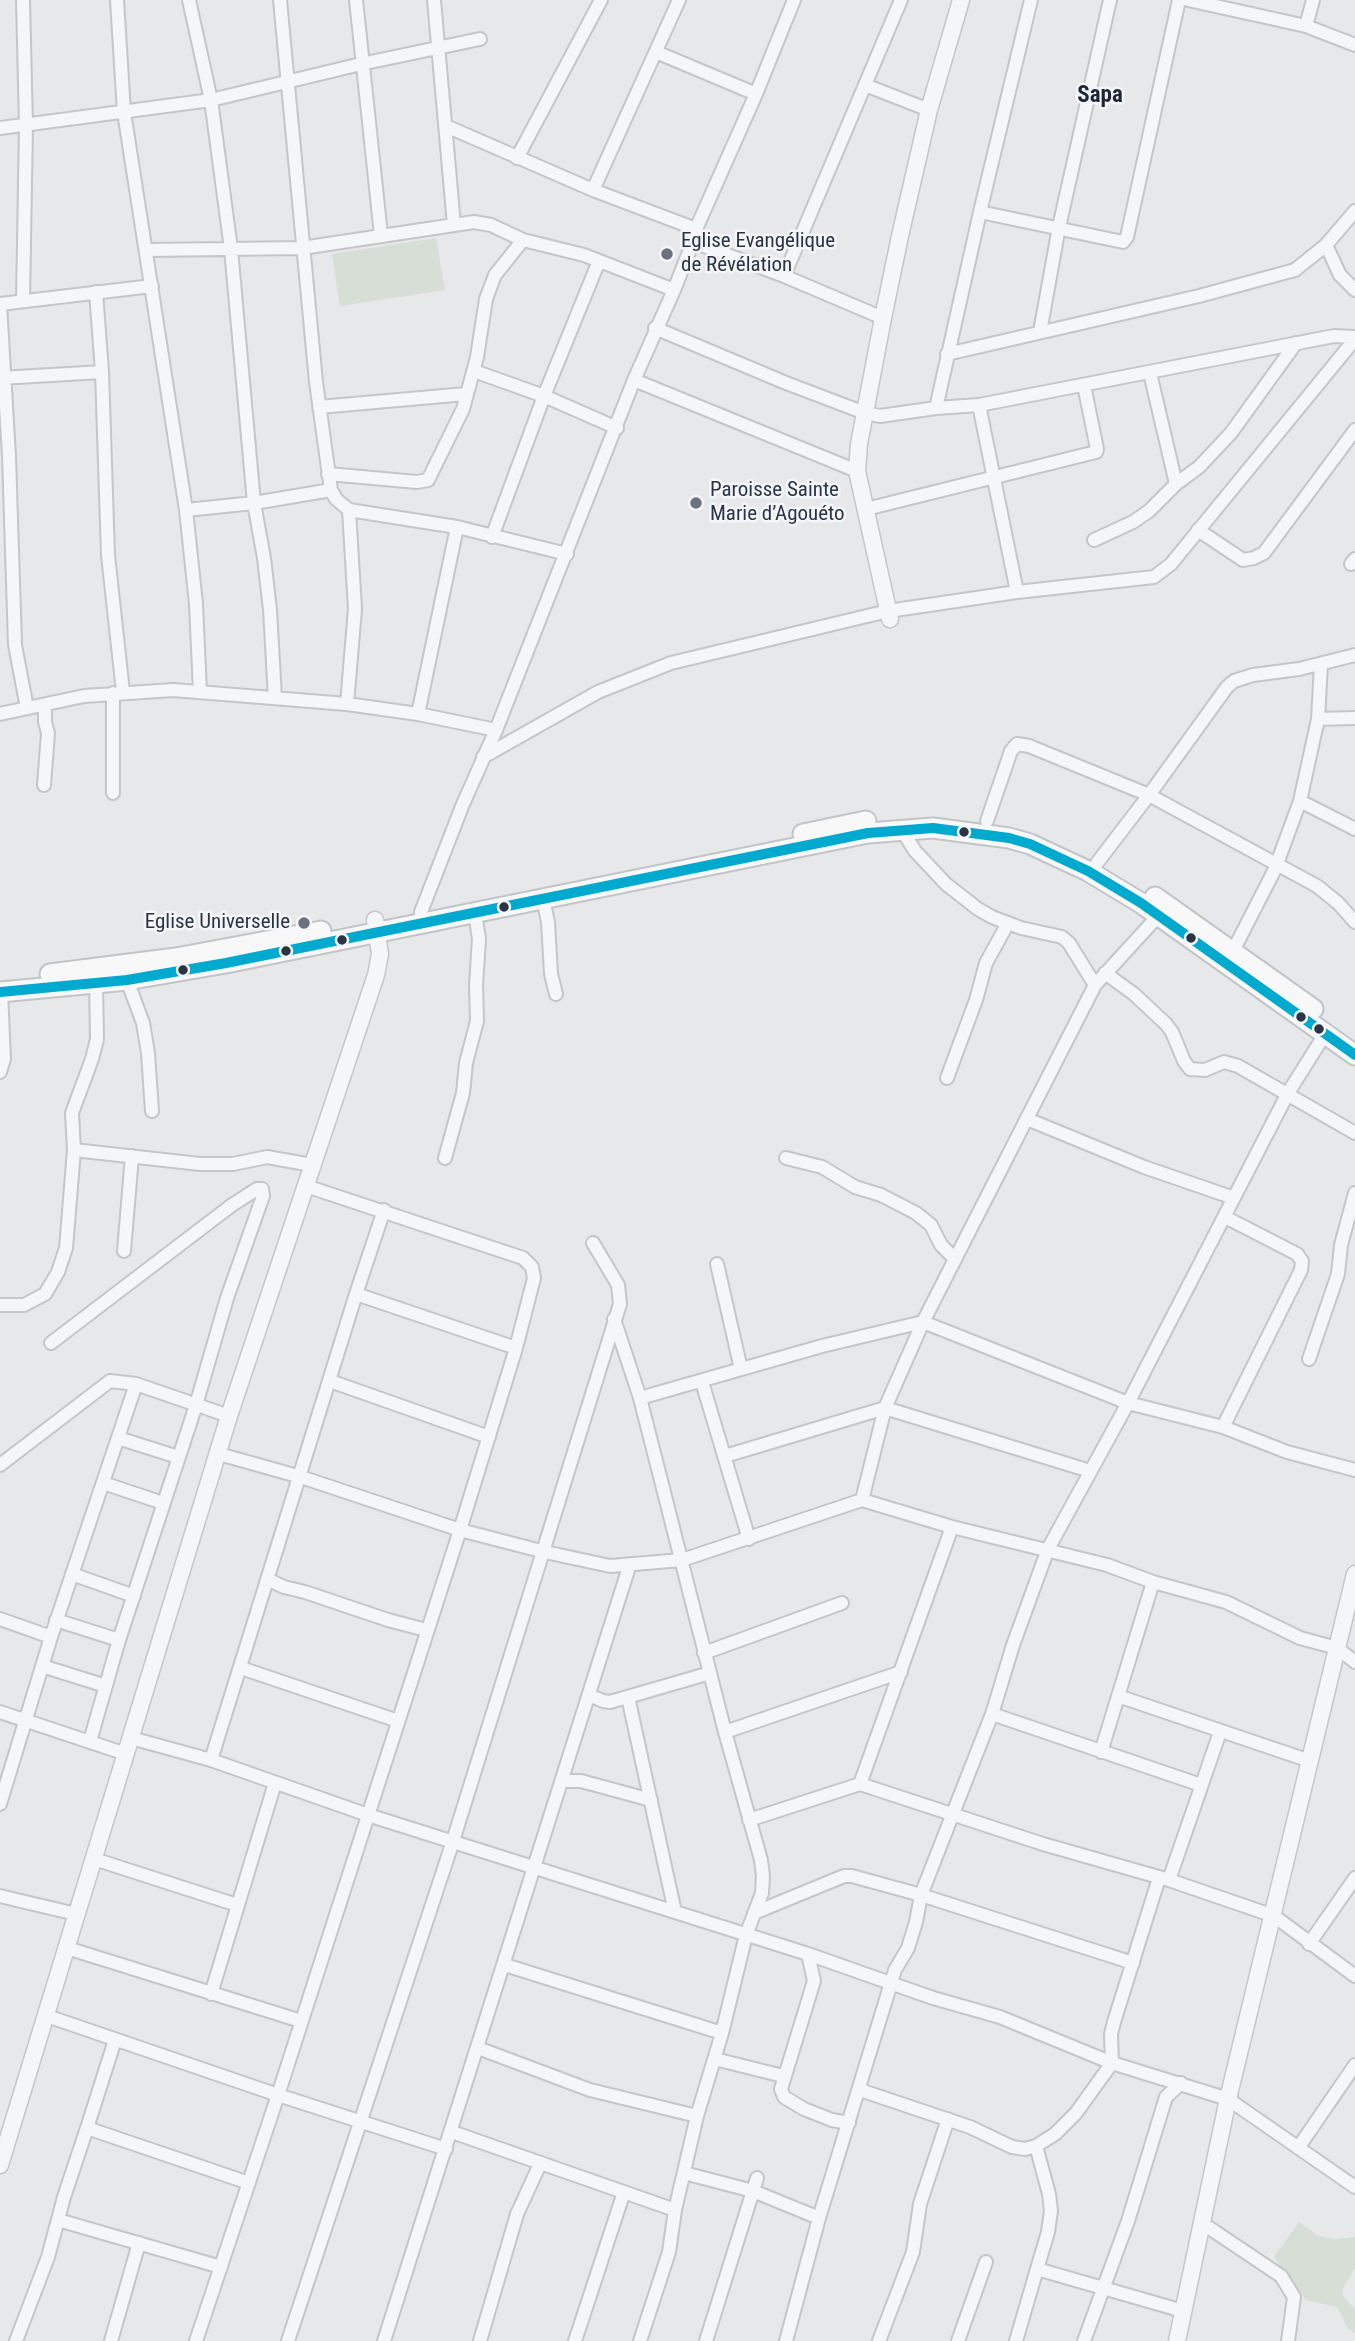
<!DOCTYPE html>
<meta charset="utf-8">
<style>
body{margin:0}
canvas{display:block;background:#e6e8ea}
</style>
<canvas width="1355" height="2341"></canvas>
<script>
const ctx = document.querySelector('canvas').getContext('2d');
ctx.lineJoin = 'round';
function paint(path, color) {
  ctx.fillStyle = color;
  ctx.fill(path, 'evenodd');
}
function shape(rows) {
  const path = new Path2D();
  for (const r of rows) {
    path.moveTo(r[0], r[1]);
    for (let i = 2; i < r.length; i += 2) path.lineTo(r[i], r[i + 1]);
  }
  return path;
}
function stroke(path, color, width, dash) {
  ctx.strokeStyle = color;
  ctx.lineWidth = width;
  ctx.lineCap = dash ? 'butt' : 'round';
  ctx.setLineDash(dash || []);
  ctx.stroke(path);
}
function drawText(font, color, halo, rows, align = 'center') {
  ctx.font = font + ' "Roboto Condensed",sans-serif';
  ctx.lineWidth = 5;
  ctx.setLineDash([]);
  ctx.textBaseline = 'middle';
  ctx.strokeStyle = halo;
  ctx.fillStyle = color;
  for (const [text, x, y, turn = 0] of rows) {
    ctx.save();
    ctx.translate(x, y);
    ctx.rotate((+turn || 0) * Math.PI / 180);
    ctx.textAlign = isNaN(turn) ? turn : align;
    if (halo) ctx.strokeText(text, 0, 0);
    ctx.fillText(text, 0, 0);
    ctx.restore();
  }
}
paint(shape([
 [436,238,445,290,340,306,332,254],
 [1299,2222,1318,2236,1334,2239,1355,2237,1355,2268,1342,2290,1343,2296,1355,2309,1355,2333,1348,2329,1337,2307,1306,2300,1274,2257]
]), '#d6ded6');
const minor = shape([
 [117,0,124,112,186,510,196,604,200,692],
 [189,0,211,100,231,249,254,503,264,558,270,610,275,698],
 [280,0,316,382,331,490,336,499,349,510,457,527,567,554],
 [356,0,381,235],
 [434,0,454,225],
 [1188,0,1306,26,1355,45],
 [1306,26,1313,0],
 [656,52,756,94],
 [865,85,929,110],
 [446,126,593,190,696,229],
 [0,128,211,100,361,64,480,39],
 [517,158,601,0],
 [593,190,679,0],
 [980,212,1123,242,1127,237,1179,0],
 [693,242,784,276,883,318],
 [1326,245,1340,275,1355,290],
 [147,250,302,248,474,222,491,225,523,240,584,255,674,290],
 [784,276,901,0],
 [96,292,102,372,108,555,123,692],
 [23,301,26,125,23,0],
 [0,304,9,456,15,645,27,708],
 [0,304,152,286],
 [655,328,786,383,865,413,880,416,936,408,979,405,1334,336,1355,337],
 [1040,332,1059,227,1110,0],
 [947,354,1199,296,1295,270,1326,245,1355,211],
 [474,371,544,396,617,428],
 [1150,373,1176,484,1199,467,1231,433,1296,343],
 [0,378,102,372],
 [634,380,857,471],
 [979,405,1017,592],
 [319,407,466,394],
 [936,408,980,212,1031,0],
 [328,474,417,482,428,480,463,409,477,357,486,299,495,275,523,240],
 [866,509,1096,452,1097,449,1084,385],
 [186,510,254,503,331,490],
 [1198,530,1243,560,1254,558,1264,553,1355,430],
 [492,537,544,396,599,261],
 [1094,540,1133,522,1149,511,1176,484],
 [1351,564,1355,559],
 [113,693,113,793],
 [347,704,355,609,349,510],
 [0,714,84,696,173,690,347,704,418,714,496,730],
 [418,714,457,527],
 [1318,719,1355,718],
 [483,757,598,692,671,663,888,611,1017,592,1154,577,1171,564,1355,339],
 [44,785,48,733,45,722,45,705],
 [1300,801,1355,829],
 [987,821,1011,751,1017,744,1029,746,1149,795,1317,886,1338,903,1355,922],
 [902,830,915,851,946,884,978,909,992,917,1021,928,1062,937,1069,943,1095,985],
 [1097,863,1149,795,1227,687,1234,681,1253,675,1299,669,1355,655],
 [543,899,548,922,551,974,556,994],
 [420,924,421,912,463,804,496,730,634,380,674,290,693,242,696,229,756,94,794,0],
 [1233,951,1275,869,1300,801,1318,719,1321,664],
 [1105,973,1134,994,1166,1024,1172,1032,1184,1061,1190,1069,1205,1070,1224,1062,1238,1066,1355,1133],
 [127,980,143,1023,148,1053,152,1111],
 [0,1072,4,1059,1,992],
 [947,1078,976,1000,986,963,1008,923],
 [1027,1119,1144,1167,1234,1198],
 [74,1150,200,1164,233,1164,267,1157,312,1165],
 [445,1158,463,1093,466,1063,477,1021,476,985,479,939,475,913],
 [786,1158,822,1167,855,1187,881,1195,916,1213,931,1225,941,1245,955,1259],
 [124,1251,132,1156],
 [717,1264,741,1369],
 [356,1294,516,1348],
 [0,1305,24,1305,45,1294,58,1272,66,1248,74,1150,72,1113,92,1059,97,1039,96,983],
 [614,1319,640,1398,725,1732,761,1860,763,1876,762,1893,746,1935,722,2033,697,2116,675,2210,669,2252,640,2341],
 [51,1343,232,1205,257,1189,262,1189,263,1196,227,1298,196,1405,119,1640,90,1741],
 [1309,1359,1338,1274,1341,1245,1355,1193],
 [330,1381,489,1437],
 [702,1382,749,1539],
 [640,1398,822,1346,923,1322,1128,1403,1223,1427,1287,1452,1355,1470],
 [1223,1427,1301,1270,1302,1261,1297,1254,1225,1217],
 [118,1438,178,1457],
 [219,1454,301,1477,460,1530,545,1552,610,1566,682,1560,862,1500,952,1527,1107,1565,1153,1582,1226,1602,1300,1638,1337,1648,1355,1662],
 [725,1456,885,1408,1090,1471],
 [0,1465,110,1381,136,1384,229,1416],
 [103,1483,163,1503],
 [862,1500,885,1408,923,1322,1095,985,1159,915],
 [72,1574,134,1596],
 [269,1580,284,1587,305,1592,388,1620,426,1630],
 [0,1619,51,1637],
 [56,1620,119,1640],
 [704,1653,842,1603],
 [42,1666,106,1686],
 [241,1668,398,1721],
 [589,1695,603,1701,610,1702,710,1673],
 [1118,1696,1310,1761],
 [628,1697,675,1912],
 [0,1712,126,1754],
 [992,1714,1201,1785],
 [725,1732,901,1672],
 [131,1738,211,1760,368,1815,808,1954,933,1998,1000,2017,1112,2063,1228,2099,1355,2187],
 [1101,1752,1153,1582],
 [211,1760,356,1294,384,1210],
 [562,1781,581,1781,651,1800],
 [860,1784,952,1527],
 [0,1804,51,1637,136,1384],
 [749,1820,860,1784,1043,1844,1169,1880,1274,1916,1355,1976],
 [94,1859,237,1905],
 [1169,1880,1220,1732],
 [0,1896,76,1914],
 [754,1913,844,1876,852,1876,921,1895,1133,1963],
 [1309,1944,1355,1878],
 [67,1948,301,2021],
 [808,1954,814,1981,781,2089,784,2097,804,2109,832,2120,849,2123],
 [505,1965,722,2033],
 [211,1994,275,1783],
 [47,2016,278,2095,446,2149],
 [478,2048,590,2090,697,2116],
 [715,2059,783,2076],
 [860,2090,970,2127,1012,2147,1025,2149,1036,2146,1055,2134,1076,2113,1112,2063,1111,2034,1114,2022,1159,1878],
 [87,2128,115,2040],
 [452,2132,675,2210],
 [1036,2146,1049,2194,1051,2211,1048,2232,1037,2269,1183,2311],
 [1298,2148,1355,2065],
 [684,2173,753,2191,819,2218],
 [58,2220,221,2267],
 [1202,2223,1281,2276,1294,2297,1288,2341],
 [16,2341,48,2257,64,2197,87,2128,249,2183],
 [111,2341,139,2243],
 [196,2341,278,2095,460,1530,516,1348,534,1278,532,1267,523,1258,306,1186],
 [288,2341,453,1841,620,1304,618,1285,593,1243],
 [384,2341,630,1564],
 [480,2341,517,2214,540,2164],
 [575,2341,624,2192],
 [706,2341,757,2178],
 [786,2341,819,2218,895,1970,908,1948,916,1922,921,1895,992,1714,1013,1645,1048,1549,1128,1403,1288,1093,1325,1034],
 [879,2341,913,2252,920,2204,948,2119],
 [958,2341,986,2262],
 [1016,2341,1037,2269],
 [1084,2341,1128,2221,1166,2097,1181,2083]
]);
const tertiary = shape([
 [890,619,857,471,859,444,883,318,900,236,929,110,961,0],
 [0,2165,229,1416,376,975,380,954,375,920],
 [1177,2341,1228,2099,1355,1574]
]);
const primary = shape([
 [803,834,866,821],
 [1155,897,1313,1009],
 [50,974,176,958,321,931],
 [0,992,127,980,226,963,868,833,933,828,1009,838,1030,844,1088,871,1141,903,1355,1055]
]);
stroke(minor, '#c4c6c8', 16);
stroke(tertiary, '#c4c6c8', 19);
stroke(primary, '#c2c5c8', 23);
stroke(minor, '#f5f6f7', 12);
stroke(tertiary, '#f5f6f7', 16);
stroke(primary, '#f8f8f8', 19);
stroke(shape([
 [0,992,127,980,226,963,868,833,933,828,1009,838,1030,844,1088,871,1141,903,1355,1055]
]), '#00a9ce', 10);
for (const [x, y, r, color] of [
 [667,254,7,"#6c737f"],
 [696,503,7,"#6c737f"],
 [964,832,6,"#2b3445"],
 [504,907,6,"#2b3445"],
 [304,923,7,"#6c737f"],
 [1191,938,6,"#2b3445"],
 [342,940,6,"#2b3445"],
 [286,951,6,"#2b3445"],
 [183,970,6,"#2b3445"],
 [1301,1017,6,"#2b3445"],
 [1319,1029,6,"#2b3445"]
]) {
  const dot = new Path2D();
  dot.arc(x, y, r, 0, 2 * Math.PI);
  ctx.fillStyle = color;
  ctx.fill(dot);
  stroke(dot, '#f4f6f9', 2.5);
}
drawText('21px', '#2b3445', '#f4f6f9', [
 ["Eglise Evangélique",681,242],
 ["de Révélation",681,266],
 ["Paroisse Sainte",710,491],
 ["Marie d’Agouéto",710,515],
 ["Eglise Universelle",290,923,"right"]
], 'left');
drawText('bold 23px', '#1d2536', '#f4f6f9', [
 ["Sapa",1100,96]
]);
</script>
